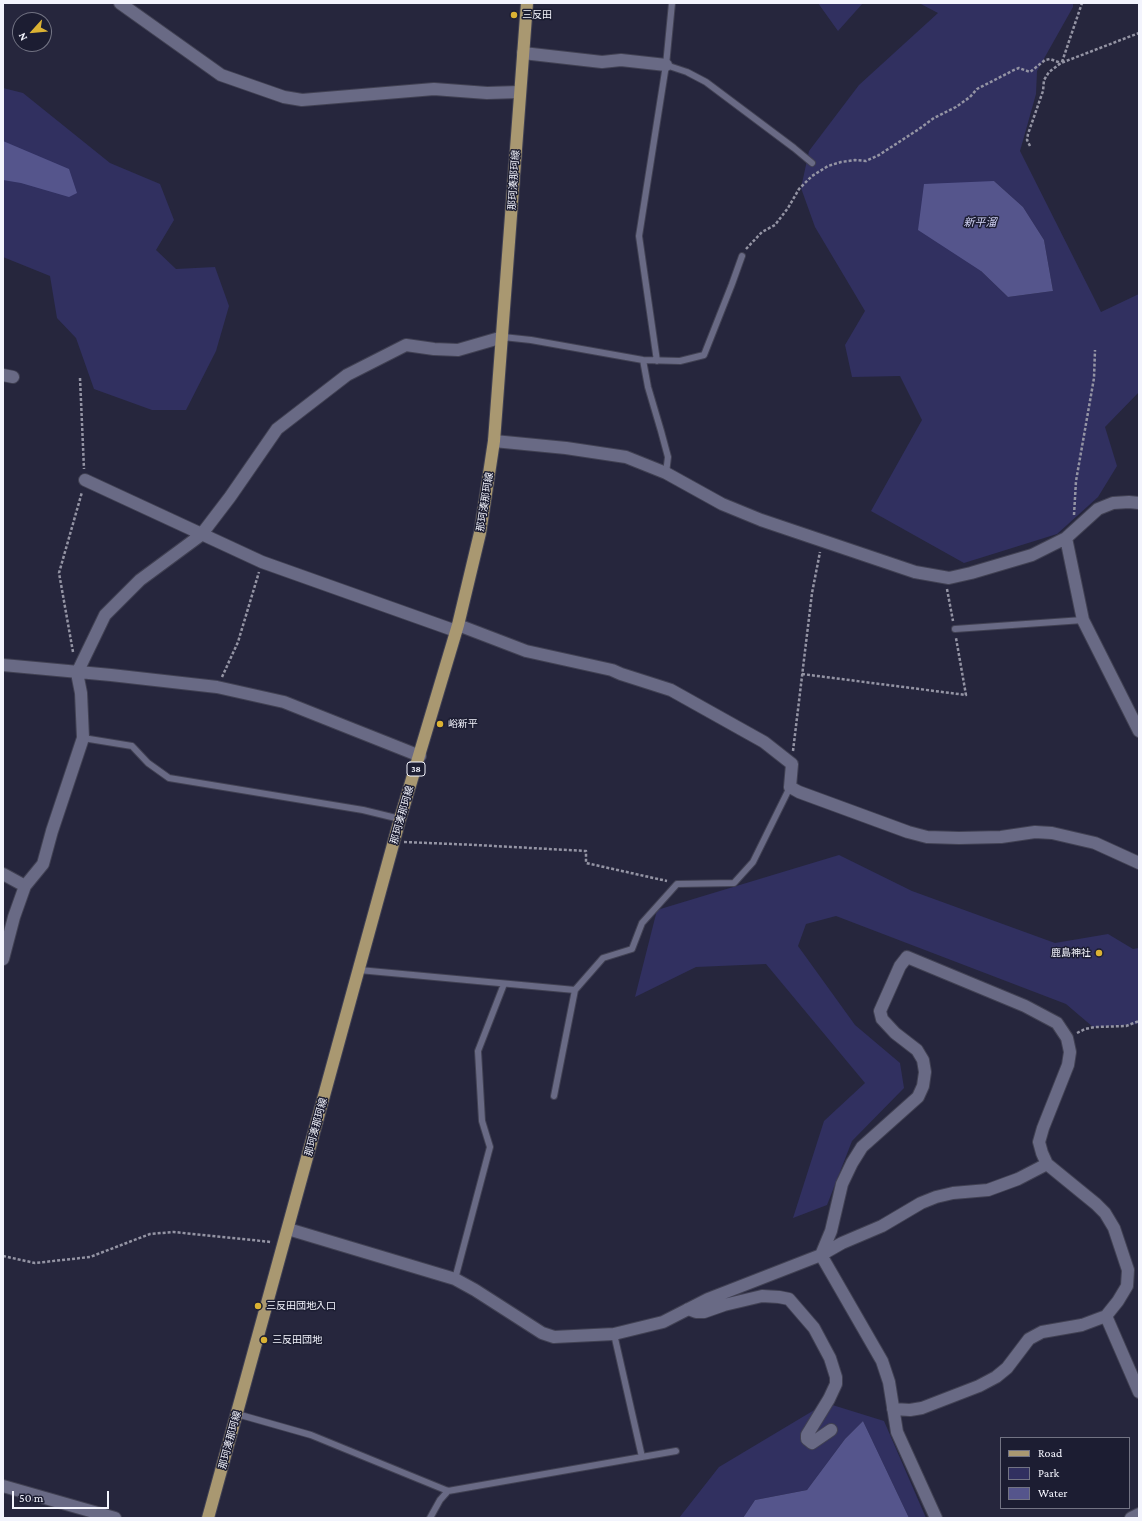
<!DOCTYPE html>
<meta charset="utf-8">
<style>
body{margin:0}
#map{position:relative;width:1142px;height:1521px;overflow:hidden;background:#26263d;font-family:"Crimson Pro",serif}
canvas{display:block}
.frame{position:absolute;inset:0;border:4px solid #f3f4fd;pointer-events:none}
.legend{position:absolute;left:1000px;top:1437px;width:130px;height:72px;box-sizing:border-box;background:#1c1d32;border:1px solid #727383;margin:0;padding:5px 7px;list-style:none;font-size:12px;color:#f3f4fd}
.legend li{display:flex;align-items:center;gap:8px;height:20px}
.legend b{width:20px;border:1px solid #727383}
.north{position:absolute;left:12px;top:12px;width:40px;height:40px;box-sizing:border-box;background:#1c1d32;border:1px solid #727383;border-radius:50%;rotate:243deg;font-size:11px;font-weight:700;line-height:16px;text-align:center;color:#f3f4fd}
.north::after{content:'';display:block;margin:auto;width:14px;height:18px;background:#dbb233;clip-path:polygon(50% 0,100% 100%,50% 72%,0 100%)}
.scale{position:absolute;left:12px;top:1491px;width:97px;height:18px;box-sizing:border-box;border:2px solid #f3f4fd;border-top:0;padding-left:5px;font-size:12px;line-height:14px;white-space:nowrap;color:#f3f4fd;-webkit-text-stroke:3px #1c1d32;paint-order:stroke}
</style>
<div id="map">
<canvas width="1142" height="1521"></canvas>
<div class="frame"></div>
<ul class="legend">
<li><b style="height:5px;background:#a99871"></b>Road</li>
<li><b style="height:11px;background:#313060"></b>Park</li>
<li><b style="height:11px;background:#55558c"></b>Water</li>
</ul>
<div class="north">N</div>
<div class="scale">50 m</div>
</div>
<script>
const ctx = document.querySelector('canvas').getContext('2d');
ctx.lineJoin = 'round';
function paint(path, color) {
  ctx.fillStyle = color;
  ctx.fill(path, 'evenodd');
}
function shape(rows) {
  const path = new Path2D();
  for (const r of rows) {
    path.moveTo(r[0], r[1]);
    for (let i = 2; i < r.length; i += 2) path.lineTo(r[i], r[i + 1]);
  }
  return path;
}
function stroke(path, color, width, dash) {
  ctx.strokeStyle = color;
  ctx.lineWidth = width;
  ctx.lineCap = dash ? 'butt' : 'round';
  ctx.setLineDash(dash || []);
  ctx.stroke(path);
}
function drawText(font, color, halo, rows, align = 'center') {
  ctx.font = font + ' "Crimson Pro","Noto Sans JP",serif';
  ctx.lineWidth = 3;
  ctx.setLineDash([]);
  ctx.textBaseline = 'middle';
  ctx.strokeStyle = halo;
  ctx.fillStyle = color;
  for (const [text, x, y, turn = 0] of rows) {
    ctx.save();
    ctx.translate(x, y);
    ctx.rotate((+turn || 0) * Math.PI / 180);
    ctx.textAlign = isNaN(turn) ? turn : align;
    if (halo) ctx.strokeText(text, 0, 0);
    ctx.fillText(text, 0, 0);
    ctx.restore();
  }
}
paint(shape([
 [818,3,863,3,838,31],
 [919,3,1073,3,1073,7,1037,71,1036,94,1020,151,1101,312,1139,294,1139,392,1105,427,1117,466,1098,497,1057,534,964,563,871,511,922,420,900,376,852,377,845,345,865,311,815,227,801,188,809,151,859,85,938,13],
 [994,181,1023,207,1044,240,1053,291,1008,297,981,271],
 [3,88,23,93,110,163,160,184,174,220,156,250,176,269,215,267,229,306,216,351,186,410,152,410,94,389,76,338,57,318,50,276,3,257],
 [839,855,912,891,1055,943,1108,934,1133,949,1139,948,1139,1024,1093,1027,1066,1004,836,916,806,924,798,946,855,1025,900,1063,904,1088,852,1141,827,1205,793,1218,824,1121,865,1083,766,964,696,967,635,997,657,910],
 [826,1403,884,1421,926,1518,909,1518,863,1421,845,1439,807,1490,755,1500,743,1518,679,1518,719,1467]
]), '#313060');
paint(shape([
 [3,141,69,169,77,193,69,197,21,183,3,180],
 [994,181,1023,207,1044,240,1053,291,1008,297,981,271,918,230,924,184],
 [863,1421,909,1518,743,1518,755,1500,807,1490,845,1439]
]), '#55558c');
const lane = shape([
 [666,65,687,72,706,82,794,148,812,163],
 [503,337,531,340,643,360,680,361,704,355,732,284,742,256],
 [643,360,648,387,661,431,668,457,666,473],
 [657,361,639,236,666,65,672,3],
 [955,629,1083,620],
 [83,738,132,746,148,763,169,778,363,810,400,819],
 [359,970,575,990,603,958,632,949,642,923,677,884,734,883,753,862,790,787],
 [554,1096,575,990],
 [455,1279,490,1147,482,1121,478,1051,504,984],
 [614,1334,642,1457],
 [237,1414,311,1435,448,1491,676,1451],
 [430,1518,440,1500,448,1491]
]);
const street = shape([
 [120,3,221,75,284,97,302,100,434,89,487,93,519,92],
 [523,53,602,62,621,60,666,65],
 [3,375,13,377],
 [494,441,566,448,626,457,666,473,722,504,761,520,915,572,949,578,971,573,1032,555,1066,538,1098,509,1113,503,1129,502,1139,503],
 [85,480,262,562,456,631],
 [1066,538,1083,620,1139,731],
 [458,625,526,651,612,670,621,674,671,690,764,742,792,764,790,787,799,792,908,832,927,837,959,838,1001,837,1035,832,1052,833,1095,843,1139,863],
 [3,665,111,675,217,687,284,702,420,756],
 [3,874,25,886],
 [3,959,14,917,25,886,43,864,52,831,83,738,81,693,77,673,105,615,140,580,201,535,230,497,277,429,347,375,406,345,434,349,458,350,503,337],
 [288,1229,455,1279,475,1290,542,1333,554,1337,614,1334,663,1322,708,1299,821,1255,842,1243,882,1226,921,1203,936,1197,953,1193,988,1190,1018,1179,1047,1164],
 [821,1255,831,1231,842,1184,852,1163,862,1147,918,1097,923,1086,925,1072,923,1060,917,1050,895,1033,882,1019,880,1011,900,966,907,957,1025,1006,1057,1023,1067,1038,1070,1052,1068,1065,1043,1128,1039,1142,1042,1153,1047,1164,1096,1204,1105,1213,1114,1228,1128,1270,1127,1286,1118,1301,1106,1316,1082,1325,1042,1332,1029,1339,1007,1368,996,1377,979,1386,922,1408,910,1410,893,1409],
 [821,1255,882,1361,889,1382,897,1432,936,1518],
 [688,1309,696,1312,704,1312,724,1305,762,1296,779,1297,789,1299,814,1328,830,1358,836,1377,836,1384,829,1399,807,1435,807,1439,812,1443,831,1430],
 [1106,1316,1139,1392],
 [3,1486,115,1518],
 [1131,1518,1139,1514]
]);
const primary = shape([
 [208,1518,400,819,458,625,480,533,494,441,527,3]
]);
stroke(lane, '#414153', 8);
stroke(street, '#414153', 14);
stroke(primary, '#414153', 14);
stroke(shape([
 [1062,62,1082,3],
 [1030,146,1027,140,1028,134,1043,91,1044,80,1049,72,1061,63,1139,33],
 [746,249,762,232,775,225,788,208,799,189,812,176,828,166,841,162,855,160,866,161,879,155,919,129,934,118,956,107,970,97,977,89,1014,70,1019,68,1030,72,1045,60,1050,59,1061,63],
 [80,378,84,469],
 [1074,515,1076,481,1094,378,1095,350],
 [947,589,953,621],
 [73,652,59,573,82,492],
 [802,674,966,695,956,638],
 [222,677,238,642,259,572],
 [793,751,812,593,820,552],
 [404,842,476,845,586,851,586,863,667,881],
 [1077,1033,1085,1029,1095,1027,1126,1026,1139,1021],
 [3,1256,35,1263,90,1257,150,1234,174,1232,271,1242]
]), '#9494a4', 2.5, [3, 2]);
stroke(lane, '#696a85', 6);
stroke(street, '#696a85', 12);
stroke(primary, '#a99871', 12);
for (const [x, y, r, color] of [
 [514,15,4,"#dbb233"],
 [440,724,4,"#dbb233"],
 [1099,953,4,"#dbb233"],
 [258,1306,4,"#dbb233"],
 [264,1340,4,"#dbb233"]
]) {
  const dot = new Path2D();
  dot.arc(x, y, r, 0, 2 * Math.PI);
  ctx.fillStyle = color;
  ctx.fill(dot);
  stroke(dot, '#1c1d32', 1.5);
}
for (const [x, y, w] of [
 [416,769,18]
]) {
  const box = new Path2D();
  box.roundRect(x - w / 2, y - 7, w, 14, 3);
  ctx.fillStyle = '#1c1d32';
  ctx.fill(box);
  stroke(box, '#f3f4fd', 1);
}
drawText('bold 9px', '#f3f4fd', null, [
 ["38",416,769]
]);
drawText('10px', '#f3f4fd', '#1c1d32', [
 ["三反田",522,15],
 ["峪新平",448,724],
 ["鹿島神社",1091,953,"right"],
 ["三反田団地入口",266,1306],
 ["三反田団地",272,1340]
], 'left');
drawText('10px', '#f3f4fd', '#1c1d32', [
 ["那珂湊那珂線",514,180,-86],
 ["那珂湊那珂線",485,502,-81],
 ["那珂湊那珂線",402,815,-74],
 ["那珂湊那珂線",316,1127,-75],
 ["那珂湊那珂線",230,1440,-75]
]);
drawText('italic 11px', '#d5d7f9', '#1c1d32', [
 ["新平溜",980,223]
]);
</script>
